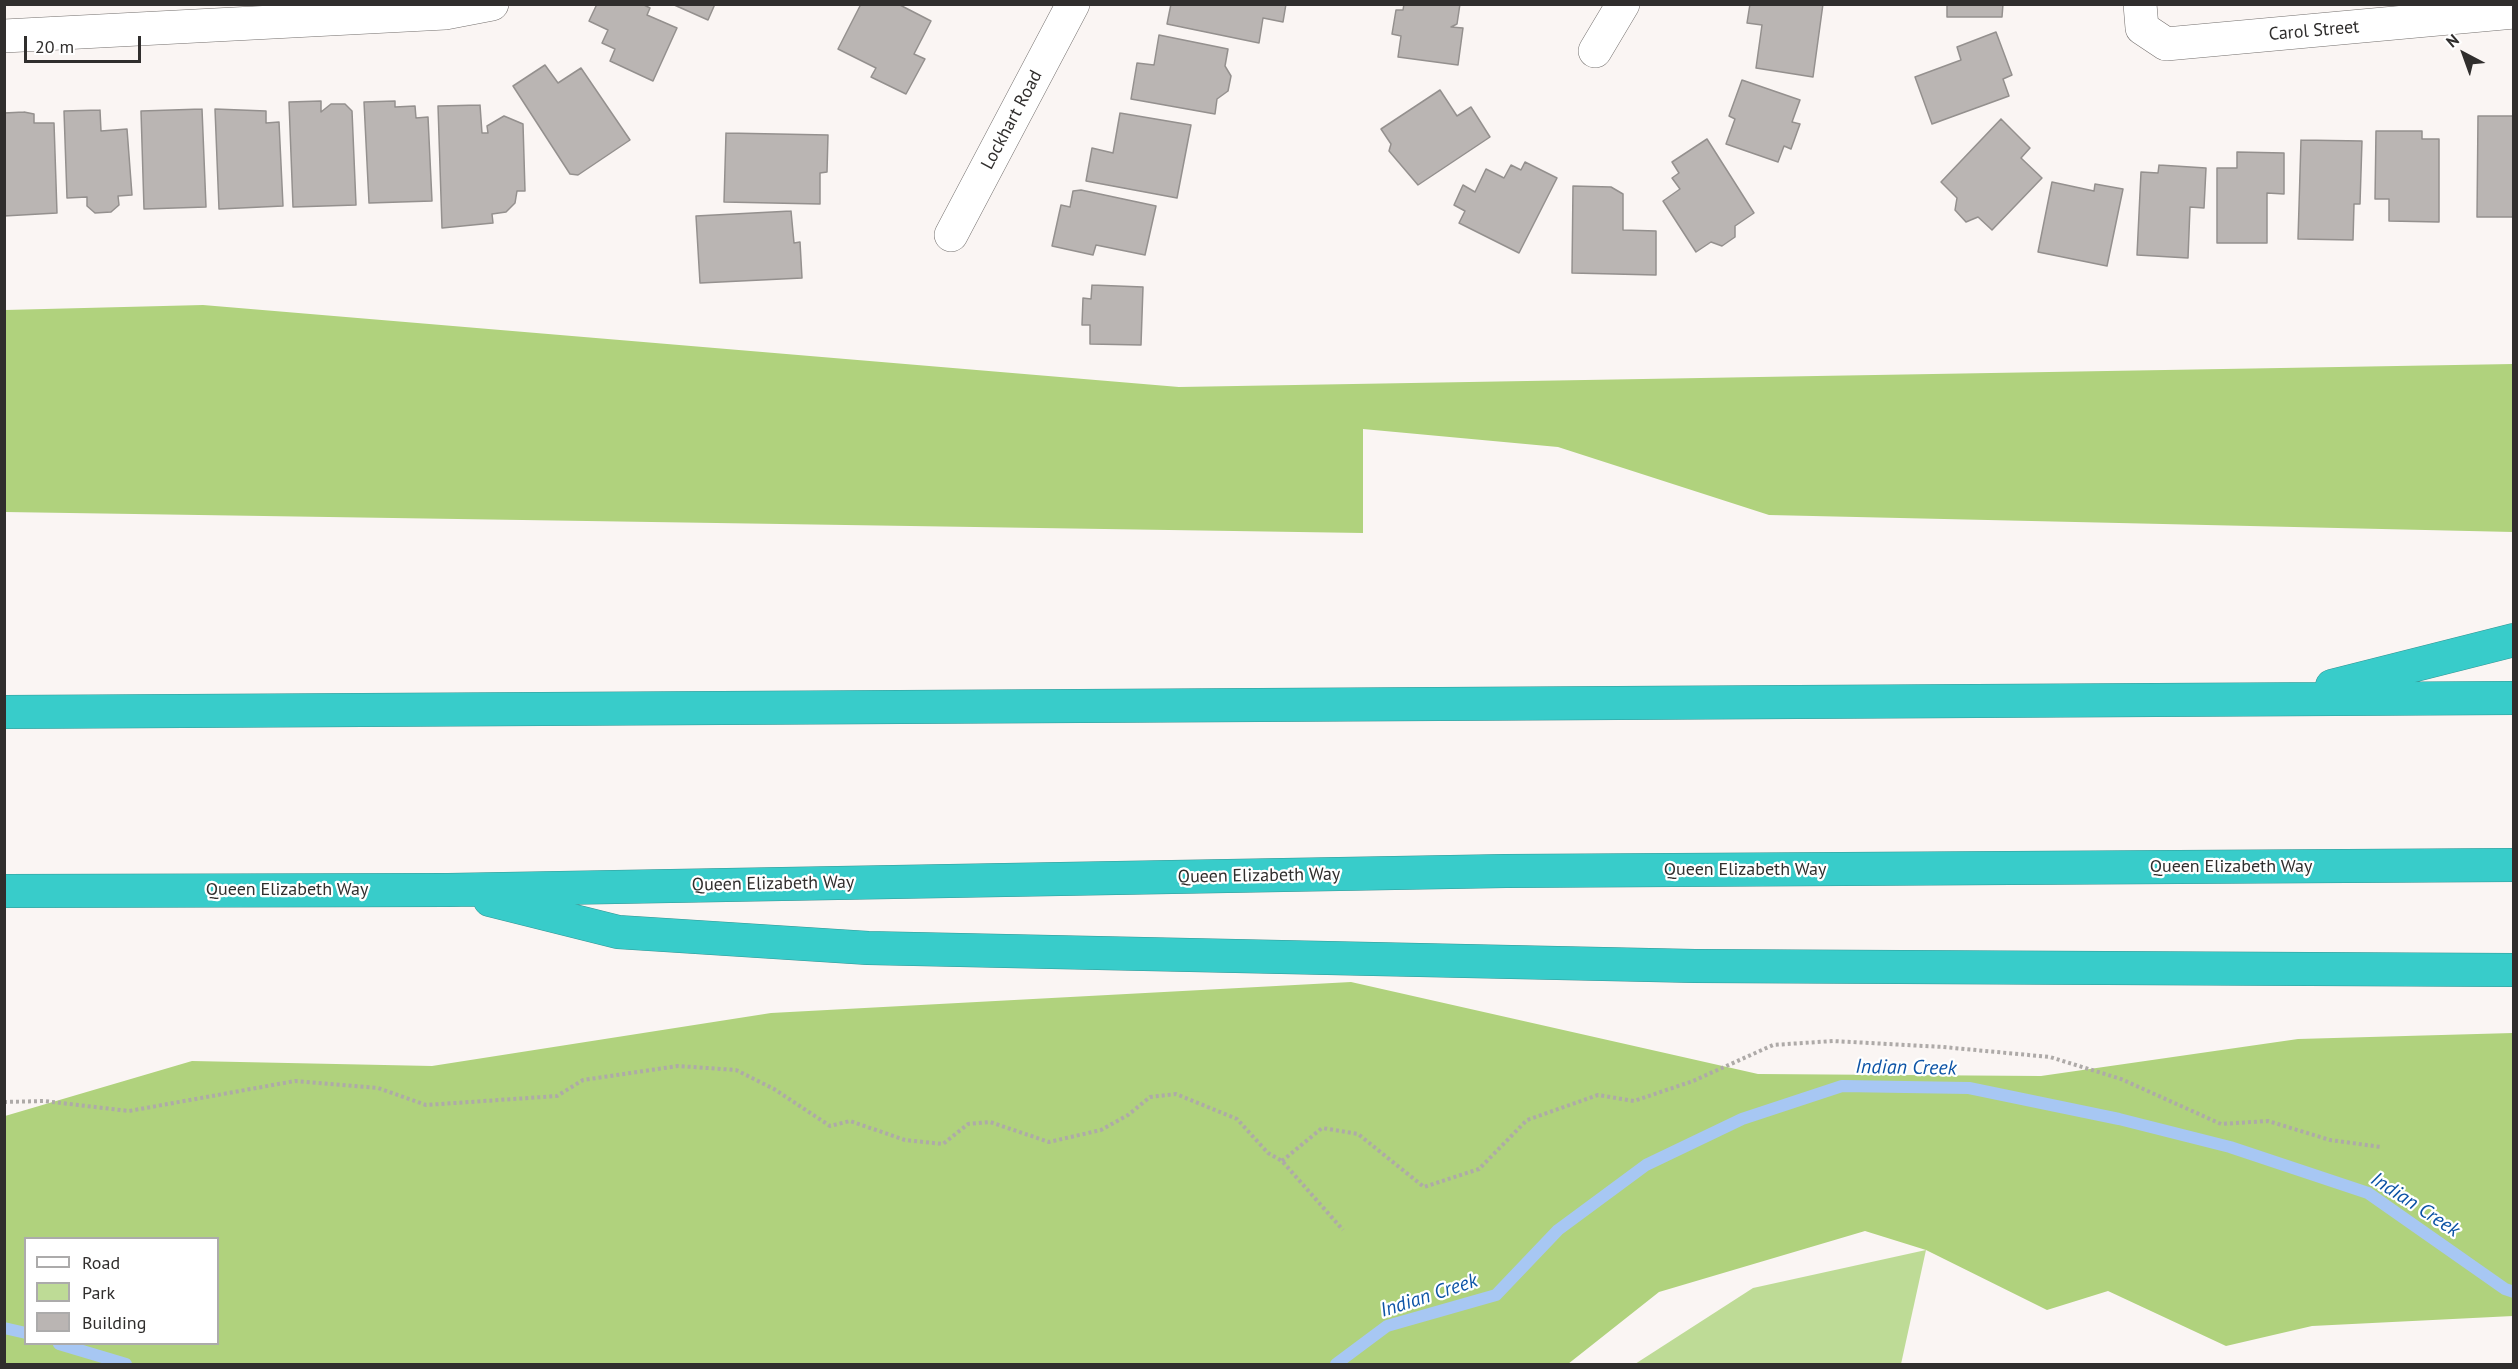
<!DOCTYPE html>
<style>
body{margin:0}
#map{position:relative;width:2518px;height:1369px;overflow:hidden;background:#faf5f3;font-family:"PT Sans",sans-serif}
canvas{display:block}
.frame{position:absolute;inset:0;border:6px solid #302e2d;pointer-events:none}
.legend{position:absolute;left:24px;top:1237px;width:195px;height:108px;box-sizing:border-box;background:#fff;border:2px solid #acabab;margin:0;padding:8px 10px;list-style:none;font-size:18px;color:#302e2d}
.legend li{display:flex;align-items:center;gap:12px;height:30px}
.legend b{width:30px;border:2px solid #acabab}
.north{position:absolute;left:2434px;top:24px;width:60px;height:60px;-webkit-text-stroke:4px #fff;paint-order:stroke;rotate:319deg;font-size:16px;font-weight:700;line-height:24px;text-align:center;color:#302e2d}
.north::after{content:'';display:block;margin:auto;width:21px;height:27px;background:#302e2d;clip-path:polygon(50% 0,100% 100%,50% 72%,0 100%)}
.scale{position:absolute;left:24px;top:36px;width:117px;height:27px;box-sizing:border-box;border:3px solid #302e2d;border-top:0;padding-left:8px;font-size:18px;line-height:21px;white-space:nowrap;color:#302e2d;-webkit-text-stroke:4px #fff;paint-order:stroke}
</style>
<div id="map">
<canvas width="2518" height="1369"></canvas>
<div class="frame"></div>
<ul class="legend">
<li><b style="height:8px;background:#fff"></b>Road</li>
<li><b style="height:16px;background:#bedb96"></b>Park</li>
<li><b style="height:16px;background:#bab5b3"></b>Building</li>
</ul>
<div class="north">N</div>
<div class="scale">20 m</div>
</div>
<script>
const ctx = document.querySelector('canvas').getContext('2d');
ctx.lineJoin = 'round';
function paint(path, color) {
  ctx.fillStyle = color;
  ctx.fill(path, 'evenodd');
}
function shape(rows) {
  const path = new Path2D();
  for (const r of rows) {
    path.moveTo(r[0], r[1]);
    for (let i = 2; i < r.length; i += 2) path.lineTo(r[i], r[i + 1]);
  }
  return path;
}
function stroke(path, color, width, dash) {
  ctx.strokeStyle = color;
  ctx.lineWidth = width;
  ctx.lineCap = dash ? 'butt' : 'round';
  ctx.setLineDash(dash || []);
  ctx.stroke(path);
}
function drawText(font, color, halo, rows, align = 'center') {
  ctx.font = font + ' "PT Sans",sans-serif';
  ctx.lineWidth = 4.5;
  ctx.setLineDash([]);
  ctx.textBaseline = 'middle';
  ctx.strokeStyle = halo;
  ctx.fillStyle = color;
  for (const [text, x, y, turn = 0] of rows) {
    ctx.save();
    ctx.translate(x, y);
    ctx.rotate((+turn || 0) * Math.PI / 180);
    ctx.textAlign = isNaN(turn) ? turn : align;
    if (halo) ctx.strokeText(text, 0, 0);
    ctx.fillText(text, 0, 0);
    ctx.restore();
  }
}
paint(shape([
 [1926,1250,1901,1364,1635,1364,1753,1288]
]), '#bedb96');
paint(shape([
 [203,305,1179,387,2513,364,2513,532,1769,515,1558,447,1363,429,1363,533,5,512,5,310],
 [1351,982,1758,1074,2041,1076,2298,1039,2513,1033,2513,1316,2312,1326,2226,1346,2108,1291,2047,1310,1926,1250,1865,1231,1659,1292,1568,1364,5,1364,5,1116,192,1061,432,1066,771,1013],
 [26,1238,218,1238,218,1344,26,1344]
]), '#b0d27d');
stroke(shape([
 [4,1328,26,1333],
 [59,1344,126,1364],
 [1336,1364,1387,1326,1496,1295,1558,1230,1646,1165,1742,1119,1842,1086,1969,1088,2119,1119,2230,1147,2368,1193,2505,1289,2514,1292]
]), '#a7c7f3', 12);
const building = shape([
 [597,4,642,4,650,8,647,15,677,28,653,81,610,61,615,49,602,43,608,30,589,21,597,4],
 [672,4,715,4,708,20,672,4],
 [861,4,898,4,931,21,914,54,925,59,906,94,871,77,876,68,838,49,861,4],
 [1171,4,1286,4,1283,22,1263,18,1259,43,1167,24,1171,4],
 [1404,4,1460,4,1457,24,1451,27,1463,28,1458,65,1398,57,1401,36,1392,34,1396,10,1403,10,1404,4],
 [1750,4,1823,4,1813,77,1756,68,1762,25,1747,23,1750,4],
 [1947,4,2003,4,2002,17,1947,17,1947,4],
 [1996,32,2012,75,2003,79,2009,96,1932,124,1915,77,1961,60,1957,47,1996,32],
 [1159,35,1228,49,1225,66,1231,76,1228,91,1217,99,1215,114,1131,99,1137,63,1154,65,1159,35],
 [545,65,558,83,581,68,630,140,578,175,570,174,513,86,545,65],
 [1742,80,1800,100,1792,122,1800,124,1791,149,1784,146,1778,162,1726,144,1735,119,1729,116,1742,80],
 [1440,90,1457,116,1471,107,1490,137,1418,185,1389,151,1391,144,1381,129,1440,90],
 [321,101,321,112,331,104,345,104,352,111,356,205,293,207,289,102,321,101],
 [395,101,395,107,415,106,416,118,428,117,432,201,369,203,364,102,395,101],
 [480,105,482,133,488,133,487,126,504,116,523,124,525,191,517,191,515,203,506,212,492,214,493,223,442,228,438,106,480,105],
 [202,109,206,207,144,209,141,111,202,109],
 [215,109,266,111,266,123,279,122,283,206,219,209,215,109],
 [100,110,101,131,127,129,132,195,118,196,119,205,111,212,95,213,87,206,87,197,67,198,64,111,100,110],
 [24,112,34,114,34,123,54,123,57,213,4,216,4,113,24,112],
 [1120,113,1191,125,1177,198,1086,181,1092,148,1113,153,1120,113],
 [2478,116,2514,116,2514,217,2477,217,2478,116],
 [2001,119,2030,148,2021,158,2042,178,1992,230,1978,217,1966,222,1955,210,1957,198,1941,182,2001,119],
 [2376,131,2422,131,2422,139,2439,139,2439,222,2389,221,2389,199,2375,199,2376,131],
 [726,133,828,135,827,172,820,173,820,204,724,202,726,133],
 [1707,139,1754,213,1735,226,1735,237,1722,246,1711,242,1696,252,1663,201,1680,189,1672,178,1679,173,1672,162,1707,139],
 [2301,140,2362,141,2360,204,2354,204,2353,240,2298,239,2301,140],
 [2237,152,2284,153,2284,194,2267,193,2267,243,2217,243,2217,168,2237,168,2237,152],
 [1525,162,1557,178,1519,253,1459,223,1465,211,1454,205,1463,185,1475,192,1486,169,1504,178,1511,165,1521,170,1525,162],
 [2159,165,2206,168,2204,208,2190,207,2188,258,2137,255,2141,172,2158,173,2159,165],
 [2052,182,2094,191,2095,184,2123,189,2107,266,2038,252,2052,182],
 [1573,186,1611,187,1623,194,1623,230,1656,231,1656,275,1572,273,1573,186],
 [1081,190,1156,206,1145,255,1096,245,1093,255,1052,246,1061,205,1070,207,1073,191,1081,190],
 [791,211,794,243,800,242,802,278,700,283,696,216,791,211],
 [1092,285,1143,287,1141,345,1090,344,1090,325,1082,325,1083,298,1091,299,1092,285]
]);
paint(building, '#bab5b3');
stroke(building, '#94908e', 1.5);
const street = shape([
 [2140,4,2142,28,2166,44,2514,12],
 [4,36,445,13,492,4],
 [1595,51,1623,4],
 [951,235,1073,4]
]);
const highway = shape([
 [2332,686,2514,640],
 [4,712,2514,698],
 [4,891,448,890,1506,871,2514,865],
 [490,900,618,932,868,948,1695,966,2514,970]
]);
stroke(street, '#74706e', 34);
stroke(highway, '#359593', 34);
stroke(shape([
 [4,1102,44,1101,129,1111,295,1081,378,1088,426,1105,557,1096,583,1080,678,1066,736,1070,774,1089,830,1126,850,1121,905,1140,943,1144,968,1124,990,1122,1049,1142,1101,1130,1128,1115,1150,1097,1176,1094,1237,1119,1268,1153,1282,1161,1343,1230],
 [1282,1161,1322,1128,1358,1134,1424,1187,1479,1169,1527,1120,1598,1095,1634,1101,1693,1081,1773,1045,1833,1041,1943,1047,2050,1057,2121,1079,2221,1124,2268,1121,2330,1140,2381,1147]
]), '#aeaaa8', 4, [3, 3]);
stroke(street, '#fff', 33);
stroke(highway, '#38ccca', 33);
drawText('18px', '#302e2d', '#fff', [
 ["Carol Street",2314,31,-5],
 ["Lockhart Road",1012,120,-62],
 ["Queen Elizabeth Way",2231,867],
 ["Queen Elizabeth Way",1745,870],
 ["Queen Elizabeth Way",1259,876,-1],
 ["Queen Elizabeth Way",773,884,-1],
 ["Queen Elizabeth Way",287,890]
]);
drawText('italic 20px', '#0d54a6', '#fff', [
 ["Indian Creek",1906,1068,1],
 ["Indian Creek",2415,1205,33],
 ["Indian Creek",1429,1296,-18]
]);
</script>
